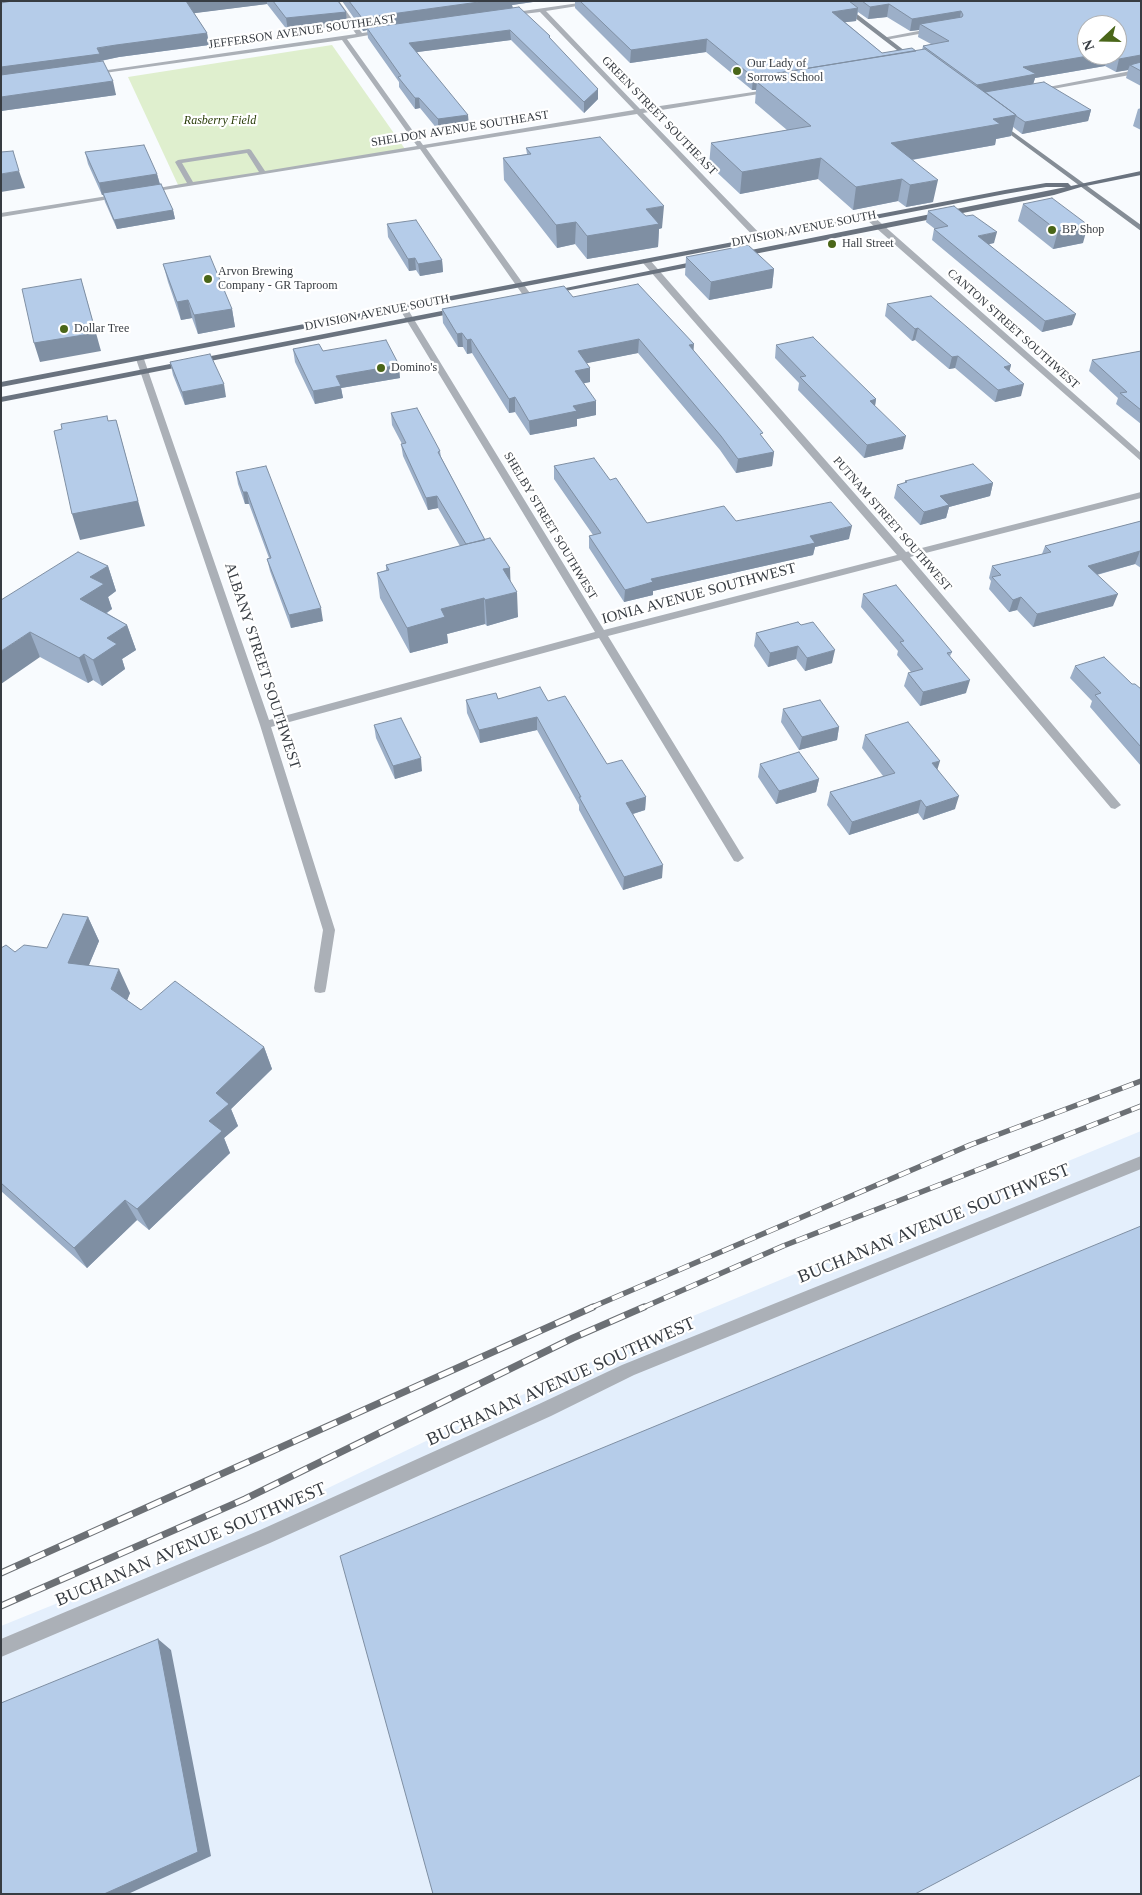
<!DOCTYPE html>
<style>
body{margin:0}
#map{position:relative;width:1142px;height:1895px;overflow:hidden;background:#f8fbfe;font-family:Georgia,serif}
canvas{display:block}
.frame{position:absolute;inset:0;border:2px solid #373c42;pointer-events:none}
.north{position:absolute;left:1077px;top:15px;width:50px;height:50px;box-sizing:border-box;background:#fff;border:1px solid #afb1b3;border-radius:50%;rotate:249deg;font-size:14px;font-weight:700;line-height:20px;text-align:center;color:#373c42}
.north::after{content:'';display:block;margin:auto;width:18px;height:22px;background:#4a6619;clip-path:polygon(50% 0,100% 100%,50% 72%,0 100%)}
</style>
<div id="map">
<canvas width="1142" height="1895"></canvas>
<div class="frame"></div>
<div class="north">N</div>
</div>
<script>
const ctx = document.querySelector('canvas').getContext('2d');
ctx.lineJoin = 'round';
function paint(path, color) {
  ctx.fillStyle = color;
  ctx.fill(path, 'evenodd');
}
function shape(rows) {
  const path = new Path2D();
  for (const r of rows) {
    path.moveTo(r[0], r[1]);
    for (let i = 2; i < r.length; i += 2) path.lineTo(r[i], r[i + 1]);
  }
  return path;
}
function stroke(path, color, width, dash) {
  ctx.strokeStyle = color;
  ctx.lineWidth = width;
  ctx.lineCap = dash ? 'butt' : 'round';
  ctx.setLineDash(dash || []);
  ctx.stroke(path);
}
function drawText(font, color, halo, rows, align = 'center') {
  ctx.font = font + ' Georgia,serif';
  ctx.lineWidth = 4.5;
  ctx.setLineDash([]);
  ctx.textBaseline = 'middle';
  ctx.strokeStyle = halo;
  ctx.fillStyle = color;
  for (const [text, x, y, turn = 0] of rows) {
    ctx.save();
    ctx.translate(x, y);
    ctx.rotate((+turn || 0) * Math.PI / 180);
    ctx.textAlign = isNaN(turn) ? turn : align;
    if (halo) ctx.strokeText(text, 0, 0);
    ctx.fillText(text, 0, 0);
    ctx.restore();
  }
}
paint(shape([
 [1141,1131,1141,1894,1,1894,1,1626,253,1524,647,1335]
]), '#e4effc');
paint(shape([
 [332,45,405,149,179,187,128,77]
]), '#dfefce');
paint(shape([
 [333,1,339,1,362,33,383,30,386,32,347,39,423,145,634,110,540,12,507,16,509,13,593,1,609,1,546,11,640,109,773,89,771,92,643,113,765,239,758,241,637,114,426,148,532,296,528,298,525,298,420,149,145,193,145,191,147,190,187,183,175,162,178,160,249,149,251,150,265,171,417,146,342,40,90,75,87,73,356,34,333,1],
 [247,153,259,172,193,182,182,163,247,153],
 [934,28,936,31,885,40,882,38,934,28],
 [1141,69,1141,73,1036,92,1033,90,1141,69],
 [120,194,123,196,122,197,1,217,1,213,120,194],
 [867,216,873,216,1141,453,1141,461,867,220,867,216],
 [643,259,649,259,906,552,1141,492,1141,498,910,557,1121,805,1115,809,1111,808,901,560,608,636,742,855,744,858,738,862,734,861,599,638,271,727,335,930,326,988,325,992,320,993,315,992,314,988,323,930,260,725,136,359,140,357,144,359,269,720,595,632,399,308,400,306,407,308,604,630,897,555,643,263,643,259],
 [1141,1156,1141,1169,634,1375,551,1416,270,1543,1,1657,1,1639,258,1531,539,1404,622,1365,1141,1156]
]), '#abb0b7');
paint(shape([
 [833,1,840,1,914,58,914,60,910,60,833,1],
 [998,121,1141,225,1141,231,996,124,996,122,998,121]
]), '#858d96');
paint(shape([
 [1141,171,1141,175,1081,187,1054,195,739,257,736,257,736,253,1066,187,1046,187,1005,194,1,387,1,382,1005,190,1046,183,1068,183,1071,186,1141,171],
 [702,260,706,262,705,264,550,294,546,292,702,260],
 [457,308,461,310,460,312,1,402,1,397,457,308]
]), '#6a737f');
const railFar1 = shape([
 [590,1308,970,1145,1141,1081],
 [642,1308,783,1246,1141,1106]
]);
const rail = shape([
 [1,1573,593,1307],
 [1,1606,245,1499,573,1338,644,1307]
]);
stroke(railFar1, '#6c7075', 5.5);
stroke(rail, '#6c7075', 7);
stroke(railFar1, '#fff', 4, [12]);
stroke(rail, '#fff', 5, [16]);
paint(shape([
 [1,1,338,1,346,12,347,25,288,31,267,4,194,13,207,33,209,45,119,57,101,61,116,95,1,111],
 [342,1,540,1,512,5,513,8,550,36,550,38,598,99,584,113,511,40,417,52,469,125,438,130,420,108,415,109,399,87,399,82,368,38,367,30,363,31],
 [568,1,1141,1,1141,86,1126,78,1128,70,1116,72,1105,66,1035,78,1033,84,1091,110,1088,121,1022,134,1013,127,1011,136,996,139,995,145,912,160,933,202,906,207,898,201,853,210,818,179,740,194,709,165,711,143,787,130,755,103,756,90,752,90,706,52,630,63,575,8,575,2,569,2],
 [858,12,868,19,887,17,910,31,919,30,918,37,931,44,923,46,922,50,882,53,845,22,856,21],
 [1117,25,1117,55,1087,55],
 [1141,108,1141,130,1133,126,1138,109],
 [526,148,662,228,659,229,658,247,587,259,575,244,557,248,504,180,503,158,527,154],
 [85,152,157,174,160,184,173,210,175,219,117,229,105,202,103,195,102,195,88,164],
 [1023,204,1083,243,1053,249,1018,221],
 [928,211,994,243,989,244,1072,325,1042,332,932,240,934,229,935,229,926,222],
 [387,224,442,260,443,272,420,276,416,270,409,271,388,237],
 [686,257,774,269,772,288,709,300,685,275],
 [163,264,232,309,235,327,198,334,192,318,181,320,168,282],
 [573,297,693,350,774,452,772,466,736,473,720,450,638,353,586,363,590,368,590,382,584,383,596,415,577,419,577,426,530,435,515,412,509,413,472,353,467,354,463,347,458,347,443,323,442,309],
 [887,304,1011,365,1009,371,1021,396,995,402,955,368,949,369,915,340,912,341,885,316],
 [776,345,876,399,875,406,903,449,864,458,798,390,799,383,775,358],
 [293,349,323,351,400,378,341,388,343,398,315,404,295,362],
 [1141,351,1141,424,1116,404,1118,398,1089,371,1092,360],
 [170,362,226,397,185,405,173,375],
 [391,413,440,451,441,457,485,540,510,568,510,581,518,617,487,626,485,624,447,634,448,643,410,653,380,598,377,573,386,570,386,565,460,546,438,508,428,510,403,456,401,444,402,444,392,425],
 [554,466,610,480,647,523,736,521,849,539,815,547,813,555,653,591,653,595,624,602,589,548,589,536,593,535,554,479],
 [236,472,323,621,291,628,270,571,267,559,269,558,249,504,245,504,238,484],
 [905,481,993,483,990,496,949,507,946,518,920,525,894,498,897,485,905,483],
 [1141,521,1141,568,1135,564,1097,575,1113,606,1033,627,1017,610,1009,612,989,589,991,581,989,578,992,566,1042,554,1045,546],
 [108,566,116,591,108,597,112,609,107,613,127,625,136,650,122,659,125,669,102,686,93,680,88,683,40,657,1,600],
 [863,594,952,652,950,656,966,693,920,706,904,686,908,673,911,672,897,655,898,651,861,607],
 [798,622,832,663,805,671,796,659,768,667,754,646,756,633],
 [1075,666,1132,684,1141,689,1141,766,1090,707,1092,701,1070,678],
 [498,699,548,701,607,764,646,797,645,810,633,814,662,878,623,890,579,810,579,805,537,730,480,743,467,713,466,700],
 [783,709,839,727,837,740,799,750,781,722],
 [374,725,422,771,395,779,376,738],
 [865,735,938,770,955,809,923,820,918,813,849,835,827,805,830,792,883,776,862,748],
 [760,764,819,779,816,792,776,804,758,777],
 [88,917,99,941,89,965,130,993,127,1000,141,1010,264,1047,272,1069,231,1109,238,1126,224,1138,230,1153,149,1230,137,1220,87,1268,1,1191,1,948,15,952,47,948]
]), '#9cafc8');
paint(shape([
 [186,1,267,1,267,4,188,14],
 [486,1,540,1,512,5,513,10,367,28,367,30,363,31,362,18],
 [889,4,887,17,868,19,870,7],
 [858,8,856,21,830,24,832,12],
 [961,11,959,24,920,24,919,30,910,31,912,19],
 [346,12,347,25,288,31,286,18],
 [510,30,511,40,410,53,409,43],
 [207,33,209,45,119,57,1,81,1,67,116,45],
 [707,39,706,52,630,63,631,50],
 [917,51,761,76,760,85,757,82,756,90,752,90,753,77],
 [1094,55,1107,55,1105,66,1035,78,1032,88,974,99,977,85,1023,67],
 [1141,55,1141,67,1130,65,1128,70,1116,72,1119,59],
 [113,81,116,95,1,111,1,97],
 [598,89,598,99,584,113,584,102],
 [415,98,419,98,420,108,415,109],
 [1091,110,1088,121,1022,134,1025,122],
 [468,115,469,125,438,130,438,119],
 [1016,115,1011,136,996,139,995,145,887,164,891,143,993,119],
 [821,158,818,179,740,194,742,172],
 [19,171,25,188,1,192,1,174],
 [157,174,160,185,102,195,99,183],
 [902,179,898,201,853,210,856,187],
 [938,180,933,202,906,207,910,185],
 [664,206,662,228,659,229,658,247,587,259,587,236,646,209],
 [173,210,175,219,117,229,114,220],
 [576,222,575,244,557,248,556,225],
 [1088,225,1083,243,1053,249,1058,231],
 [997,232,994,243,976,247,978,236],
 [415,258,416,270,409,271,408,259],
 [442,260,443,272,420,276,418,264],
 [774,269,772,288,709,300,711,282],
 [81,279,101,351,40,362,34,343],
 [188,300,192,318,181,320,177,302],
 [232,309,235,327,198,334,194,315],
 [1076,314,1072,325,1042,332,1045,321],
 [918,328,915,340,912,341,915,329],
 [462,333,463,347,458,347,457,334],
 [471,339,472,353,467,354,467,340],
 [639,339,638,353,578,365,578,351],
 [694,344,693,358,689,345],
 [958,356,955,368,949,369,952,357],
 [399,365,400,378,341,388,343,398,315,404,313,391,336,376],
 [1011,365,1008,377,1004,367],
 [590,368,590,382,575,385,575,371],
 [224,384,226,397,185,405,182,392],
 [1024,384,1021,396,995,402,998,390],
 [515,397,515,412,509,413,509,399],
 [876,399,874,412,870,401],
 [596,401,596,415,577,419,577,426,530,435,529,421,573,406],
 [116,420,145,526,80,540,72,514],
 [906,436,903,449,864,458,867,445],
 [774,452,772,466,736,473,738,459],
 [993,483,990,496,949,507,946,518,920,525,924,512,940,496],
 [243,492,247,492,249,504,245,504],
 [437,496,438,508,428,510,426,498],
 [852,526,849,539,815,547,813,555,653,591,653,595,624,602,625,590,651,579,810,536],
 [1140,551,1135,564,1084,578,1088,566],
 [108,566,116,591,108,597,112,609,89,624,80,599,90,577],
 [510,568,511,593,503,569],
 [517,592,518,617,487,626,485,600],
 [1118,594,1113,606,1033,627,1037,614],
 [1021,597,1017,610,1009,612,1013,600],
 [484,598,485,624,447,634,448,643,410,653,407,628,441,609],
 [321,608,323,621,291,628,289,615],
 [127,625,136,650,122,659,125,669,102,686,93,660,107,638],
 [30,632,40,657,1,684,1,651],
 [798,646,796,659,768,667,770,653],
 [835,650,832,663,805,671,807,658],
 [84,654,93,680,88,683,79,658],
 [970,680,966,693,920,706,923,692],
 [537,717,537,730,480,743,479,730],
 [839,727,837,740,799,750,802,737],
 [421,758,422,771,395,779,393,766],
 [940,761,936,774,932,763],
 [819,779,816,792,776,804,779,791],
 [959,796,955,809,923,820,926,807],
 [646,797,645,810,626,816,626,803],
 [921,800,918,813,849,835,852,822],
 [663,865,662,878,623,890,624,877],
 [88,917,99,941,80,986,68,963],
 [119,969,130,993,122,1013,111,989],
 [264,1047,272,1069,231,1109,238,1126,224,1138,230,1153,149,1230,137,1209,209,1121,216,1093],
 [125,1200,137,1220,87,1268,74,1248],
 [158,1639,171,1650,211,1856,128,1894,104,1894]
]), '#7f8fa3');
const building = shape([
 [12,1,186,1,207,33,116,45,97,48,100,54,1,67,1,3,12,1],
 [273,1,338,1,346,12,286,18,273,1],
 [349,1,486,1,362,18,349,1],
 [580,1,849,1,858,8,832,12,882,53,912,48,916,51,753,77,707,39,631,50,580,1],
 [862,1,1141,1,1141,55,1119,59,1112,55,1117,55,1117,25,1087,25,1087,55,1094,55,1023,67,1036,74,977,85,923,46,949,41,920,24,962,17,963,15,961,11,912,19,889,4,870,7,862,1],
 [519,7,550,36,549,37,598,89,584,102,510,30,409,43,468,115,438,119,419,98,415,98,398,77,401,76,367,28,519,7],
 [925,49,1016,115,993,119,1000,124,891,143,938,180,910,185,902,179,856,187,821,158,742,172,711,143,811,126,757,82,767,80,761,76,925,49],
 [103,61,113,81,1,97,1,75,103,61],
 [1141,62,1141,71,1130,65,1141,62],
 [1044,82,1091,110,1025,122,1016,116,1016,115,985,92,1044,82],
 [600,137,664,206,646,209,659,224,587,236,576,222,556,225,503,158,531,154,526,148,600,137],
 [144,145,157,174,99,183,85,152,144,145],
 [13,151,19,171,1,174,1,152,13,151],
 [161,184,173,210,114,220,103,193,161,184],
 [1052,198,1088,225,1058,231,1023,204,1052,198],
 [954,206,966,216,973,215,997,232,978,236,1076,314,1045,321,934,229,948,226,928,211,954,206],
 [416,220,442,260,418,264,415,258,408,259,387,224,416,220],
 [748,245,774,269,711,282,686,257,748,245],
 [210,256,232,309,194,315,188,300,177,302,163,264,210,256],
 [81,279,96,333,34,343,22,289,81,279],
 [638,284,694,344,689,345,763,433,760,434,774,452,738,459,721,436,639,339,578,351,590,368,575,371,596,401,573,406,577,411,529,421,515,397,509,399,471,339,467,340,462,333,457,334,442,309,564,286,573,297,638,284],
 [931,296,1011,365,1004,367,1024,384,998,390,958,356,952,357,918,328,915,329,887,304,931,296],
 [813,337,876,399,870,401,906,436,867,445,800,377,806,376,776,345,813,337],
 [386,340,399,365,336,376,341,386,313,391,293,349,319,344,323,351,386,340],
 [1141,351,1141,410,1120,393,1127,392,1092,360,1141,351],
 [210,354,224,384,182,392,170,362,210,354],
 [417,408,440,451,438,452,485,540,466,544,437,496,426,498,401,444,406,443,391,413,417,408],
 [107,416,108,421,116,420,138,501,72,514,54,431,62,429,61,424,107,416],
 [594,458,610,480,616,478,647,523,724,506,736,521,831,502,852,526,810,536,815,543,651,579,653,582,625,590,589,536,601,533,554,466,594,458],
 [973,464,993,483,940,496,949,505,924,512,897,485,907,482,905,481,973,464],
 [266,466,321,608,289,615,267,559,271,558,247,492,243,492,236,472,266,466],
 [1141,521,1141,552,1140,551,1088,566,1118,594,1037,614,1021,597,1013,600,992,577,1001,575,992,566,1051,552,1045,546,1141,521],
 [490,538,510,568,503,569,517,592,485,600,484,598,441,609,445,617,407,628,377,573,389,570,386,565,490,538],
 [78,552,108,566,90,577,104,584,80,599,127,625,107,638,117,644,93,660,84,654,79,658,30,632,1,651,1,600,78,552],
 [896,585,952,652,947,653,970,680,923,692,908,673,923,669,900,642,904,641,863,594,896,585],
 [798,622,801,625,813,622,835,650,807,658,798,646,770,653,756,633,798,622],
 [1104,657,1132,684,1135,684,1141,689,1141,747,1095,695,1101,693,1075,666,1104,657],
 [540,687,548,701,565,696,607,764,622,760,646,797,626,803,663,865,624,877,579,797,581,797,537,717,479,730,466,700,496,693,498,699,540,687],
 [820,700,839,727,802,737,783,709,820,700],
 [401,718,421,758,393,766,374,725,401,718],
 [908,722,940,761,932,763,959,796,926,807,921,800,852,822,830,792,895,773,865,735,908,722],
 [799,752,819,779,779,791,760,764,799,752],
 [63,914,88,917,68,963,119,969,111,989,141,1010,175,981,264,1047,216,1093,229,1104,209,1121,222,1131,137,1209,125,1200,74,1248,1,1183,1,948,6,945,15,952,24,945,47,948,63,914],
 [1141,1226,1141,1775,915,1894,433,1894,340,1556,1141,1226],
 [158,1639,198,1852,104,1894,1,1894,1,1703,158,1639]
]);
paint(building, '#b5cce9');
stroke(building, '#7f8fa3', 1);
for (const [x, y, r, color] of [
 [737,71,5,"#4a6619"],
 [1052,230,5,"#4a6619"],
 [832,244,5,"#4a6619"],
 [208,279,5,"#4a6619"],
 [64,329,5,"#4a6619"],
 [381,368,5,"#4a6619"]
]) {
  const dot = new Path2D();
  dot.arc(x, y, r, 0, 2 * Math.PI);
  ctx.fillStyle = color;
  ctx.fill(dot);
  stroke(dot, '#fff', 2);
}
drawText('12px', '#373c42', '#fff', [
 ["JEFFERSON AVENUE SOUTHEAST",302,32,-8],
 ["GREEN STREET SOUTHEAST",659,116,46],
 ["SHELDON AVENUE SOUTHEAST",460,129,-9],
 ["DIVISION AVENUE SOUTH",804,229,-11],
 ["DIVISION AVENUE SOUTH",377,313,-11],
 ["CANTON STREET SOUTHWEST",1013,329,42],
 ["PUTNAM STREET SOUTHWEST",892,524,49],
 ["SHELBY STREET SOUTHWEST",550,526,59]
]);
drawText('12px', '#373c42', '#fff', [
 ["Our Lady of",747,64],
 ["Sorrows School",747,78],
 ["BP Shop",1062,230],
 ["Hall Street",842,244],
 ["Arvon Brewing",218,272],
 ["Company - GR Taproom",218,286],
 ["Dollar Tree",74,329],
 ["Domino's",391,368]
], 'left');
drawText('italic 12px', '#2b3e0a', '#fff', [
 ["Rasberry Field",220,121]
]);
drawText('15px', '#373c42', '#fff', [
 ["IONIA AVENUE SOUTHWEST",699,594,-15],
 ["ALBANY STREET SOUTHWEST",262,666,72]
]);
drawText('18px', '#373c42', '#fff', [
 ["BUCHANAN AVENUE SOUTHWEST",934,1224,-22],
 ["BUCHANAN AVENUE SOUTHWEST",561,1382,-24],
 ["BUCHANAN AVENUE SOUTHWEST",191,1545,-23]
]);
</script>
